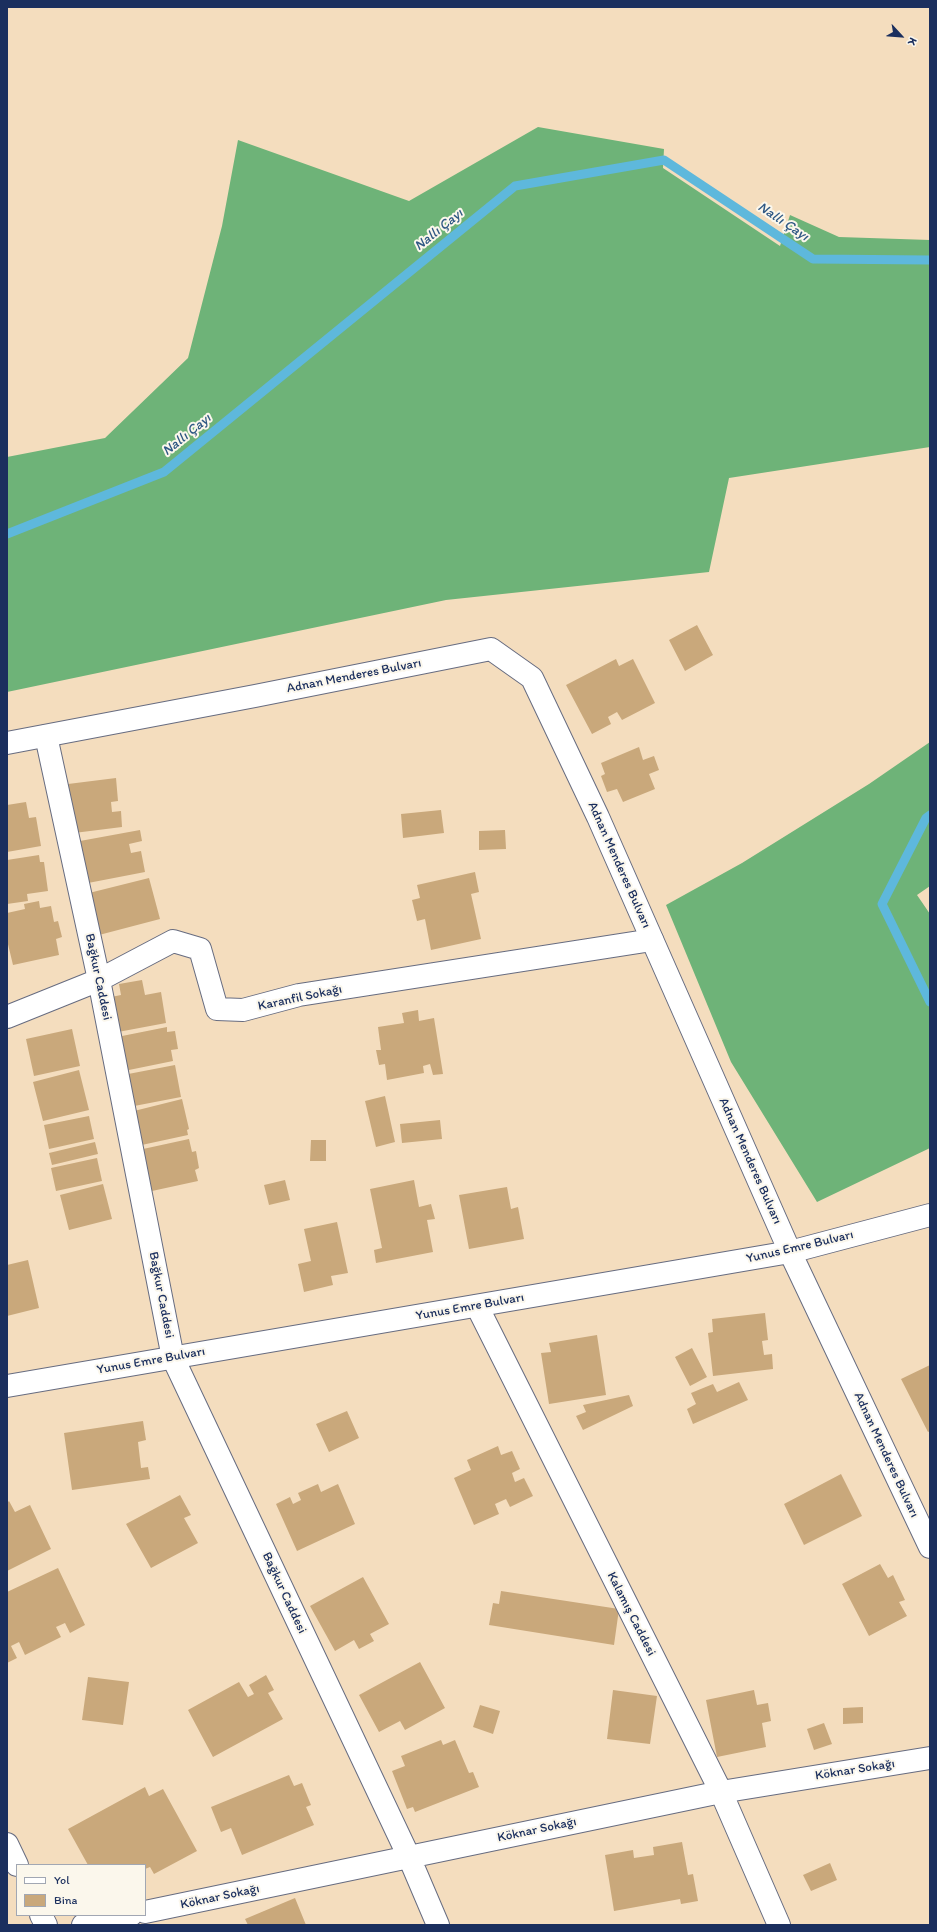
<!DOCTYPE html>
<meta charset="utf-8">
<style>
body{margin:0}
#map{position:relative;width:937px;height:1932px;overflow:hidden;background:#f4ddbe;font-family:Itim,sans-serif}
canvas{display:block}
.frame{position:absolute;inset:0;border:8px solid #1b2f5e;pointer-events:none}
.legend{position:absolute;left:16px;top:1864px;width:130px;height:52px;box-sizing:border-box;background:#fbf7ec;border:1px solid #a1a7b3;margin:0;padding:5px 7px;list-style:none;font-size:12px;color:#1b2f5e}
.legend li{display:flex;align-items:center;gap:8px;height:20px}
.legend b{width:20px;border:1px solid #a1a7b3}
.north{position:absolute;left:881px;top:16px;width:40px;height:40px;-webkit-text-stroke:3px #fbf7ec;paint-order:stroke;rotate:116deg;font-size:11px;font-weight:700;line-height:16px;text-align:center;color:#1b2f5e}
.north::after{content:'';display:block;margin:auto;width:14px;height:18px;background:#1b2f5e;clip-path:polygon(50% 0,100% 100%,50% 72%,0 100%)}
</style>
<div id="map">
<canvas width="937" height="1932"></canvas>
<div class="frame"></div>
<ul class="legend">
<li><b style="height:5px;background:#fff"></b>Yol</li>
<li><b style="height:11px;background:#c9a87b"></b>Bina</li>
</ul>
<div class="north">K</div>
</div>
<script>
const ctx = document.querySelector('canvas').getContext('2d');
ctx.lineJoin = 'round';
function paint(path, color) {
  ctx.fillStyle = color;
  ctx.fill(path, 'evenodd');
}
function shape(rows) {
  const path = new Path2D();
  for (const r of rows) {
    path.moveTo(r[0], r[1]);
    for (let i = 2; i < r.length; i += 2) path.lineTo(r[i], r[i + 1]);
  }
  return path;
}
function stroke(path, color, width, dash) {
  ctx.strokeStyle = color;
  ctx.lineWidth = width;
  ctx.lineCap = dash ? 'butt' : 'round';
  ctx.setLineDash(dash || []);
  ctx.stroke(path);
}
function drawText(font, color, halo, rows, align = 'center') {
  ctx.font = font + ' Itim,sans-serif';
  ctx.lineWidth = 4;
  ctx.setLineDash([]);
  ctx.textBaseline = 'middle';
  ctx.strokeStyle = halo;
  ctx.fillStyle = color;
  for (const [text, x, y, turn = 0] of rows) {
    ctx.save();
    ctx.translate(x, y);
    ctx.rotate((+turn || 0) * Math.PI / 180);
    ctx.textAlign = isNaN(turn) ? turn : align;
    if (halo) ctx.strokeText(text, 0, 0);
    ctx.fillText(text, 0, 0);
    ctx.restore();
  }
}
paint(shape([
 [538,127,664,149,663,168,780,246,790,215,839,237,930,240,930,447,729,478,709,572,446,600,7,692,7,457,105,438,188,358,222,226,238,140,409,201],
 [930,742,930,886,917,895,930,914,930,1148,817,1202,731,1062,666,905,742,863,869,784]
]), '#6eb378');
stroke(shape([
 [7,534,164,472,515,186,664,160,813,259,930,260],
 [930,815,926,818,882,904,930,1002]
]), '#5eb8dc', 9);
paint(shape([
 [697,625,713,655,685,671,669,640],
 [616,659,619,666,633,659,655,703,622,720,617,712,608,717,611,724,592,734,566,685],
 [639,747,643,760,654,756,659,770,649,774,655,789,623,802,617,789,607,792,601,776,605,774,601,763],
 [116,778,118,801,111,802,112,812,121,811,122,827,74,833,68,784],
 [26,802,29,818,36,817,41,846,7,852,7,805],
 [441,810,444,833,403,838,401,814],
 [140,830,142,841,129,844,131,853,141,851,145,872,88,883,80,841],
 [505,830,506,849,479,850,479,831],
 [39,855,40,862,44,862,48,891,27,894,28,901,7,904,7,860],
 [475,872,479,892,471,894,481,939,431,950,425,919,417,921,412,900,420,898,417,885],
 [149,878,160,919,99,935,89,893],
 [39,901,40,908,51,906,54,922,58,921,62,937,56,939,59,955,13,965,7,940,7,913,25,909,24,904],
 [142,980,145,995,161,992,166,1023,118,1032,111,997,121,995,119,984],
 [418,1010,419,1021,434,1018,443,1074,433,1075,430,1064,423,1066,424,1073,387,1080,385,1064,379,1065,376,1050,381,1050,378,1027,404,1023,402,1013],
 [167,1027,167,1032,175,1031,178,1049,171,1050,173,1061,124,1071,117,1037],
 [72,1029,80,1066,34,1076,26,1039],
 [175,1065,181,1097,129,1107,123,1075],
 [79,1070,89,1110,43,1121,33,1082],
 [385,1096,395,1142,376,1147,365,1101],
 [182,1099,189,1129,187,1130,188,1135,137,1146,130,1112],
 [89,1116,94,1139,49,1149,44,1125],
 [440,1120,442,1139,402,1143,400,1124],
 [189,1139,192,1152,196,1151,199,1168,195,1170,198,1181,152,1191,143,1149],
 [311,1140,326,1140,326,1161,310,1161],
 [95,1142,98,1154,52,1165,49,1153],
 [97,1158,102,1181,56,1191,51,1168],
 [285,1180,290,1200,269,1205,264,1185],
 [414,1180,419,1207,431,1204,435,1219,427,1220,433,1252,376,1263,374,1250,382,1248,370,1189],
 [103,1184,112,1219,69,1230,60,1195],
 [507,1187,511,1209,518,1207,524,1239,469,1249,459,1195],
 [337,1222,348,1273,331,1276,333,1285,304,1292,298,1264,311,1261,304,1229],
 [28,1260,39,1308,7,1316,7,1265],
 [765,1313,768,1340,762,1341,764,1355,772,1354,773,1369,713,1376,708,1333,713,1332,712,1319],
 [597,1335,606,1395,549,1404,541,1353,551,1352,549,1343],
 [692,1348,707,1377,690,1386,675,1357],
 [930,1365,930,1431,928,1432,901,1379],
 [739,1382,748,1400,693,1424,687,1409,696,1404,691,1393,713,1384,717,1392],
 [629,1395,633,1406,583,1430,576,1416,586,1412,583,1405],
 [347,1411,359,1438,329,1452,316,1424],
 [143,1421,146,1440,138,1442,141,1468,148,1467,150,1479,72,1490,64,1433],
 [498,1446,501,1455,512,1451,520,1469,512,1473,515,1482,524,1478,533,1496,510,1507,506,1499,495,1504,499,1514,474,1525,454,1478,471,1470,467,1460],
 [841,1474,862,1516,804,1545,784,1504],
 [318,1484,321,1492,338,1484,355,1524,297,1551,276,1504,290,1497,293,1504,301,1500,298,1493],
 [180,1495,191,1515,184,1518,198,1543,151,1568,126,1524],
 [9,1501,15,1512,30,1505,51,1549,7,1571,7,1503],
 [880,1564,888,1578,893,1575,905,1600,899,1602,907,1616,869,1636,842,1584],
 [58,1568,85,1625,70,1633,65,1623,56,1627,61,1637,25,1655,19,1642,11,1646,17,1658,7,1663,7,1592],
 [363,1577,389,1624,370,1634,374,1641,359,1649,354,1640,335,1651,310,1606],
 [501,1591,619,1609,614,1645,489,1625,493,1603,499,1604],
 [420,1662,445,1708,405,1730,400,1721,379,1732,359,1695],
 [266,1675,274,1690,268,1693,283,1719,213,1757,188,1710,239,1682,248,1697,254,1694,249,1685],
 [88,1677,129,1682,123,1725,82,1720],
 [613,1690,657,1696,650,1744,607,1739],
 [754,1690,757,1705,768,1703,771,1721,762,1723,766,1747,717,1757,706,1700],
 [480,1705,500,1711,493,1734,473,1727],
 [863,1707,863,1723,843,1724,843,1708],
 [824,1723,832,1744,814,1750,807,1729],
 [441,1740,443,1745,455,1740,469,1773,473,1772,479,1787,415,1812,413,1807,407,1809,392,1771,405,1766,401,1756],
 [289,1775,294,1786,302,1783,311,1805,306,1807,314,1825,242,1855,231,1828,221,1832,211,1807],
 [145,1787,149,1796,163,1789,197,1851,154,1874,150,1867,145,1869,145,1865,88,1865,68,1829],
 [682,1842,688,1875,693,1874,698,1901,681,1904,680,1899,614,1911,605,1855,633,1850,634,1858,654,1855,653,1847],
 [830,1863,837,1880,811,1891,803,1875],
 [295,1898,306,1925,248,1925,245,1919]
]), '#c9a87b');
const street = shape([
 [46,736,99,980,173,1358,409,1857,438,1925],
 [7,1017,99,980,173,941,200,949,217,1009,243,1010,299,995,652,940],
 [477,1306,721,1792,779,1925],
 [145,1912,721,1792,930,1758],
 [83,1925,131,1915]
]);
const secondary = shape([
 [7,743,255,696,491,649,532,678,598,817,790,1252,930,1547],
 [7,1386,790,1252,930,1215]
]);
const primary = shape([
 [7,1844,17,1865],
 [41,1915,46,1925]
]);
stroke(street, '#676c80', 24);
stroke(secondary, '#676c80', 24);
stroke(primary, '#676c80', 24);
stroke(street, '#fff', 22);
stroke(secondary, '#fff', 22);
stroke(primary, '#fff', 22);
drawText('13px', '#1b2f5e', '#fbf7ec', [
 ["Adnan Menderes Bulvarı",354,676,-11],
 ["Adnan Menderes Bulvarı",619,865,66],
 ["Bağkur Caddesi",98,977,78],
 ["Karanfil Sokağı",300,998,-12],
 ["Adnan Menderes Bulvarı",750,1161,66],
 ["Yunus Emre Bulvarı",800,1247,-13],
 ["Bağkur Caddesi",161,1295,79],
 ["Yunus Emre Bulvarı",470,1307,-10],
 ["Yunus Emre Bulvarı",151,1361,-10],
 ["Adnan Menderes Bulvarı",886,1455,65],
 ["Bağkur Caddesi",284,1593,65],
 ["Kalamış Caddesi",631,1614,63],
 ["Köknar Sokağı",855,1770,-9],
 ["Köknar Sokağı",537,1830,-12],
 ["Köknar Sokağı",220,1897,-12]
]);
drawText('italic 14px', '#2f5884', '#fbf7ec', [
 ["Nallı Çayı",783,222,34],
 ["Nallı Çayı",439,230,-39],
 ["Nallı Çayı",187,435,-39]
]);
</script>
